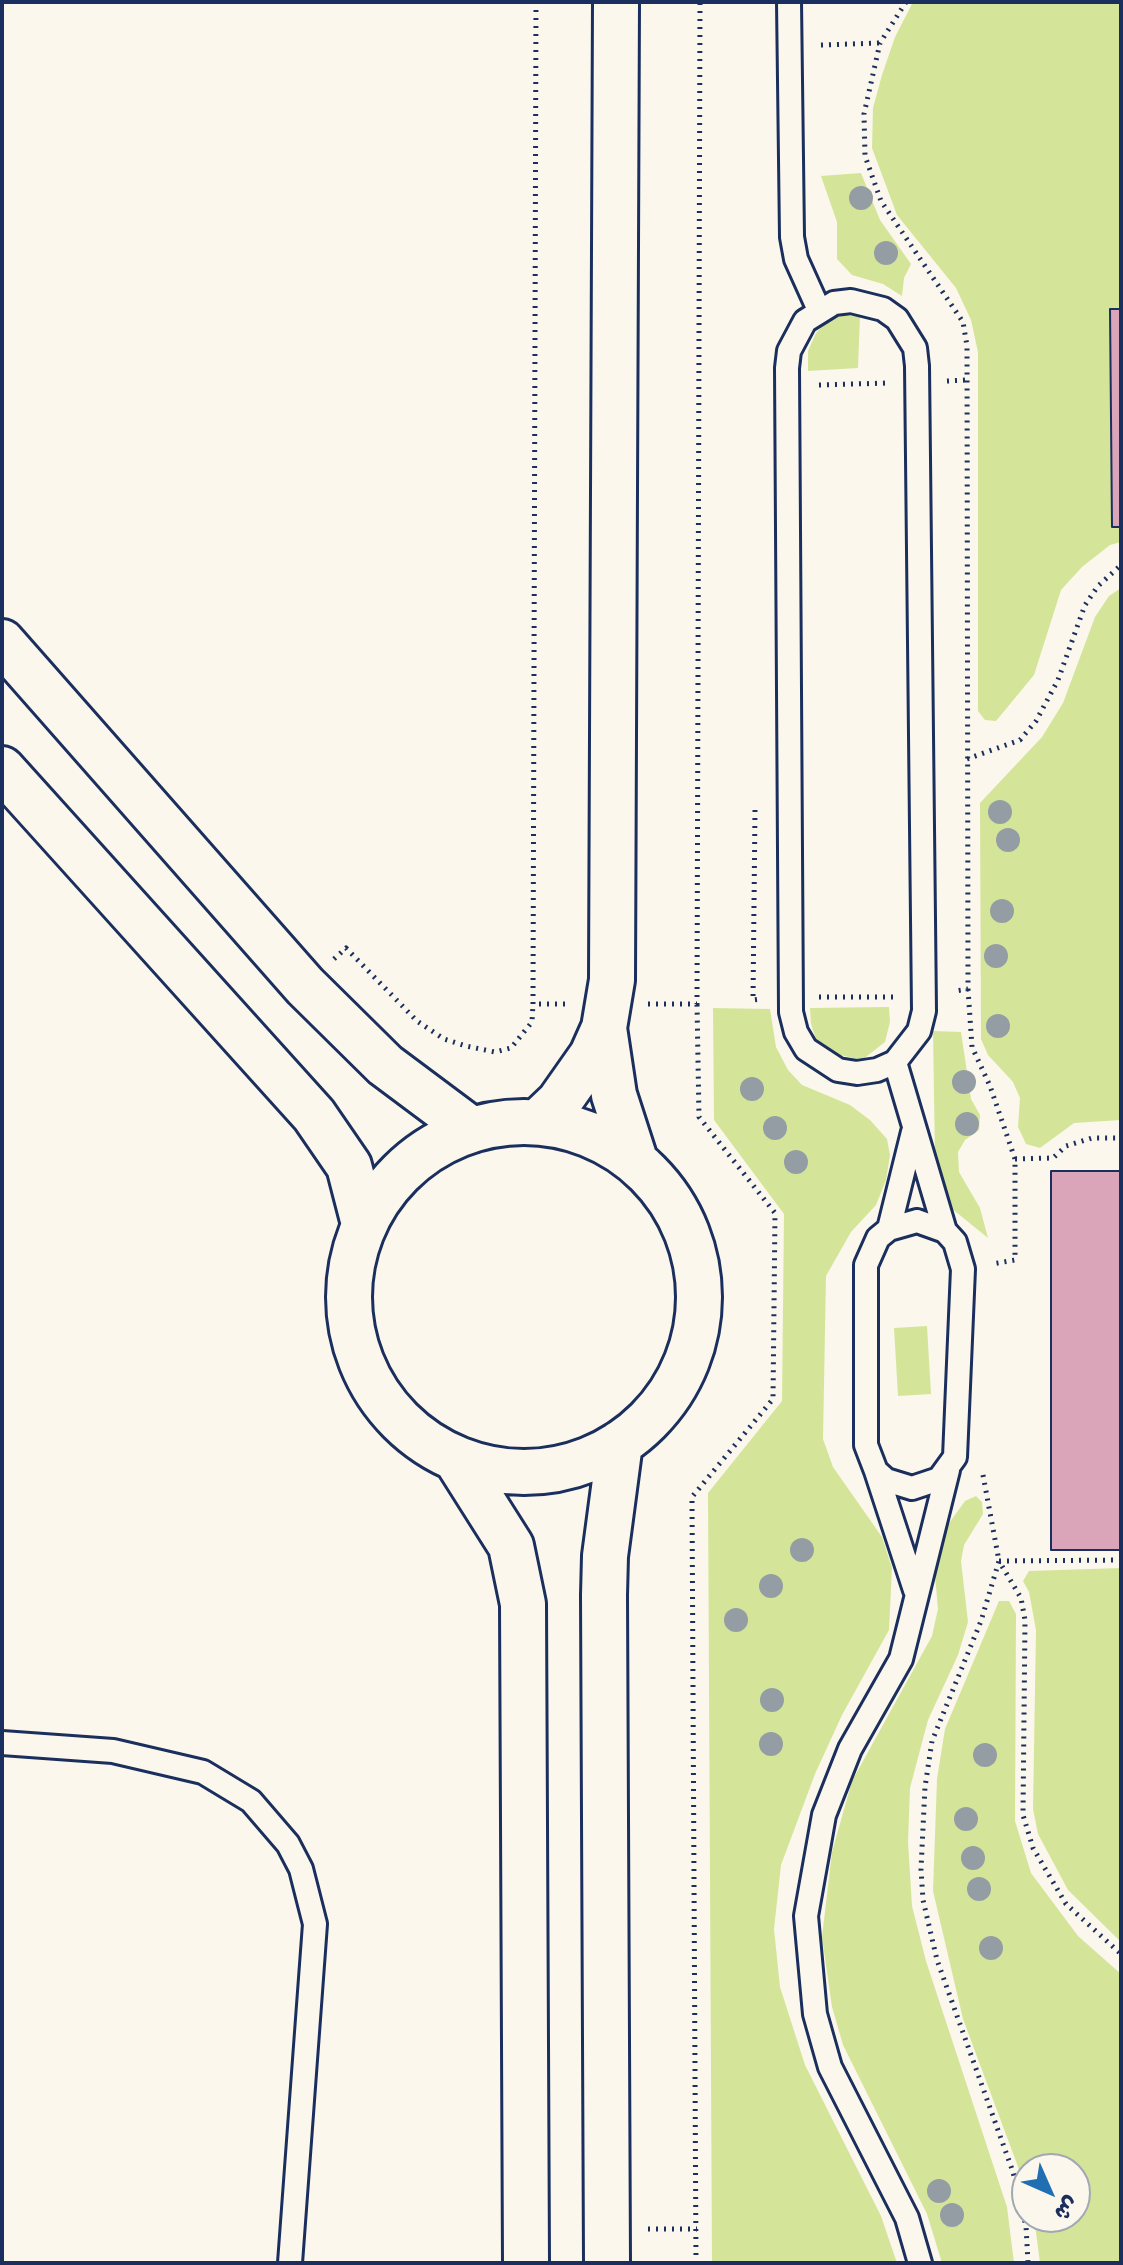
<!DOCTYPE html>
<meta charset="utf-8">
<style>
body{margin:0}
#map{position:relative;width:1123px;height:2265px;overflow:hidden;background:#fbf7ec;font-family:"Comic Neue","Playpen Sans Arabic",sans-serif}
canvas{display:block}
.frame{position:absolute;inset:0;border:4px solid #1b2f5e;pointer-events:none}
.north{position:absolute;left:1011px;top:2153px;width:80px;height:80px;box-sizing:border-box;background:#fbf7ec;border:2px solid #a1a7b3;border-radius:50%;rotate:135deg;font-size:22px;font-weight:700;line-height:32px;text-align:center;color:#1b2f5e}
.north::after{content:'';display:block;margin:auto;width:28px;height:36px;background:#1f6fb2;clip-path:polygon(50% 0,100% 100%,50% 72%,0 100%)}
</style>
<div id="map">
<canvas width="1123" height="2265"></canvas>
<div class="frame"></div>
<div class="north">ش</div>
</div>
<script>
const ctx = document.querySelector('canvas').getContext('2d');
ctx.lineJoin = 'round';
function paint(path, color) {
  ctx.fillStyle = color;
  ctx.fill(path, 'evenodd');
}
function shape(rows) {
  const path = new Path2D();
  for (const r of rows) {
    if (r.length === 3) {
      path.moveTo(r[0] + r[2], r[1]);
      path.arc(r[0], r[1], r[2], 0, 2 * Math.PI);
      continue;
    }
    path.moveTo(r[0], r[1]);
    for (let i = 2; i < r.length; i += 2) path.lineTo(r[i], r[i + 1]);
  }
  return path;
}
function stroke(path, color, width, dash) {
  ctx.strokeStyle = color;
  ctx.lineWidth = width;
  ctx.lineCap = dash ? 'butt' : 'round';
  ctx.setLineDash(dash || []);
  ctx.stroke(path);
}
paint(shape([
 [913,2,1121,2,1121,309,1110,309,1112,527,1121,527,1121,542,1110,545,1082,567,1061,590,1034,675,996,721,985,720,978,711,978,352,971,320,956,288,897,215,872,148,873,108,882,75,895,37],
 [861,173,880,220,911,264,904,278,902,296,883,284,852,275,837,259,837,222,821,176],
 [843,315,860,316,858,368,808,371,808,351,816,333,828,320],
 [1121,588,1121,1120,1074,1123,1040,1148,1026,1144,1018,1127,1020,1098,1013,1082,988,1055,981,1039,980,803,1042,737,1063,703,1095,617,1109,596],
 [889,1007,890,1022,885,1042,862,1060,831,1053,816,1039,811,1024,810,1008],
 [713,1008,770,1009,776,1047,788,1070,802,1085,850,1105,870,1120,887,1139,890,1155,886,1180,876,1205,851,1232,826,1276,823,1439,833,1467,882,1537,892,1568,889,1630,842,1715,815,1774,781,1865,774,1929,780,1987,805,2065,881,2216,897,2263,712,2263,708,1493,782,1401,784,1214,714,1120],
 [933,1031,961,1032,971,1099,980,1115,979,1130,965,1140,958,1152,959,1172,980,1208,988,1238,951,1208,939,1185,935,1157],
 [927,1326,931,1394,898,1396,894,1328],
 [976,1496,982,1502,983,1514,964,1545,961,1561,968,1622,958,1655,928,1720,910,1788,908,1842,912,1906,926,1961,1007,2207,1014,2263,942,2263,927,2214,843,2045,832,2007,822,1937,832,1852,852,1781,932,1636,938,1609,934,1564,939,1537,965,1501],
 [1121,1568,1121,1942,1068,1890,1038,1834,1033,1809,1036,1630,1029,1592,1023,1581,1029,1571],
 [999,1601,1009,1601,1016,1614,1015,1821,1031,1873,1078,1936,1121,1974,1121,2263,1040,2263,1034,2217,1075,2217,1075,2169,1027,2169,1027,2191,963,2019,933,1891,937,1779,945,1729]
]), '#d4e599');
const building = shape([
 [1110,309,1121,309,1121,527,1112,527,1110,309],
 [1051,1171,1121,1171,1121,1550,1051,1550,1051,1171]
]);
paint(building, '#daa4b9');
stroke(building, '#1b2f5e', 2);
const lane = shape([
 [789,2,792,237,796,259,819,310],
 [851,301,883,309,897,319,915,348,917,366,924,1011,919,1031,895,1062,877,1070,857,1073,838,1070,806,1049,796,1032,791,1012,787,368,789,351,805,321,834,303,851,301],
 [895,1062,945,1231],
 [917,1221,945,1231,955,1242,963,1269,955,1457,939,1479,912,1488,886,1480,876,1471,866,1445,866,1265,878,1238,889,1229,917,1221],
 [889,1229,913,1132],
 [876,1471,915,1590],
 [2,1743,113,1751,203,1772,251,1801,288,1844,301,1869,315,1924,290,2263],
 [920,2263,907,2218,830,2067,815,2014,806,1916,824,1815,850,1749,901,1659,948,1470]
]);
const street = shape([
 [2,642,305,986,385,1065,472,1130],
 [2,769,314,1115,349,1166,364,1224],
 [604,1028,614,1095,635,1160],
 [524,1297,175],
 [538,1122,559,1102,592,1055,604,1028,612,980,616,2],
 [456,1459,511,1546,523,1604,526,2263],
 [607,2263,604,1595,605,1556,620,1443]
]);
stroke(lane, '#1b2f5e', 28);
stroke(street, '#1b2f5e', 50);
stroke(shape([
 [536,2,533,1004,566,1004],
 [906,2,880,43,864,114,865,156,881,201,963,322,967,346,968,989,955,991],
 [821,45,880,43],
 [947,381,966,380],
 [819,385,889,383],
 [967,759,1020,740,1036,721,1058,680,1085,605,1098,586,1121,565],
 [755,810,753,1000,761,999],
 [334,959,346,948,417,1021,444,1039,466,1046,495,1052,511,1048,532,1022,533,1004],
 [968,989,972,1047,990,1086,1015,1159,1015,1260,992,1264],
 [819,997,893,997],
 [648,1004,697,1004,700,2],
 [1015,1159,1053,1158,1066,1146,1092,1138,1121,1138],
 [983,1475,999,1561,981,1621,932,1741,925,1787,921,1869,923,1900,937,1960,1013,2172,1026,2226,1028,2263],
 [1121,1560,999,1561,1021,1598,1025,1620,1023,1815,1033,1848,1066,1904,1121,1954],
 [648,2229,697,2229],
 [696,2263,692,1497,773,1399,775,1213,699,1117,697,1004]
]), '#1b2f5e', 5, [2, 6]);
stroke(lane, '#fbf7ec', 22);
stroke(street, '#fbf7ec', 44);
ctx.fillStyle = '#949da4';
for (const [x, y] of [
 [861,198],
 [886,253],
 [1000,812],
 [1008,840],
 [1002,911],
 [996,956],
 [998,1026],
 [964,1082],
 [752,1089],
 [967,1124],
 [775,1128],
 [796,1162],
 [802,1550],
 [771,1586],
 [736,1620],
 [772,1700],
 [771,1744],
 [985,1755],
 [966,1819],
 [973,1858],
 [979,1889],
 [991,1948],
 [939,2191],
 [952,2215]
]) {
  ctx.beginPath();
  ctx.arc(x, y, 12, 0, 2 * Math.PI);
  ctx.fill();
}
</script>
